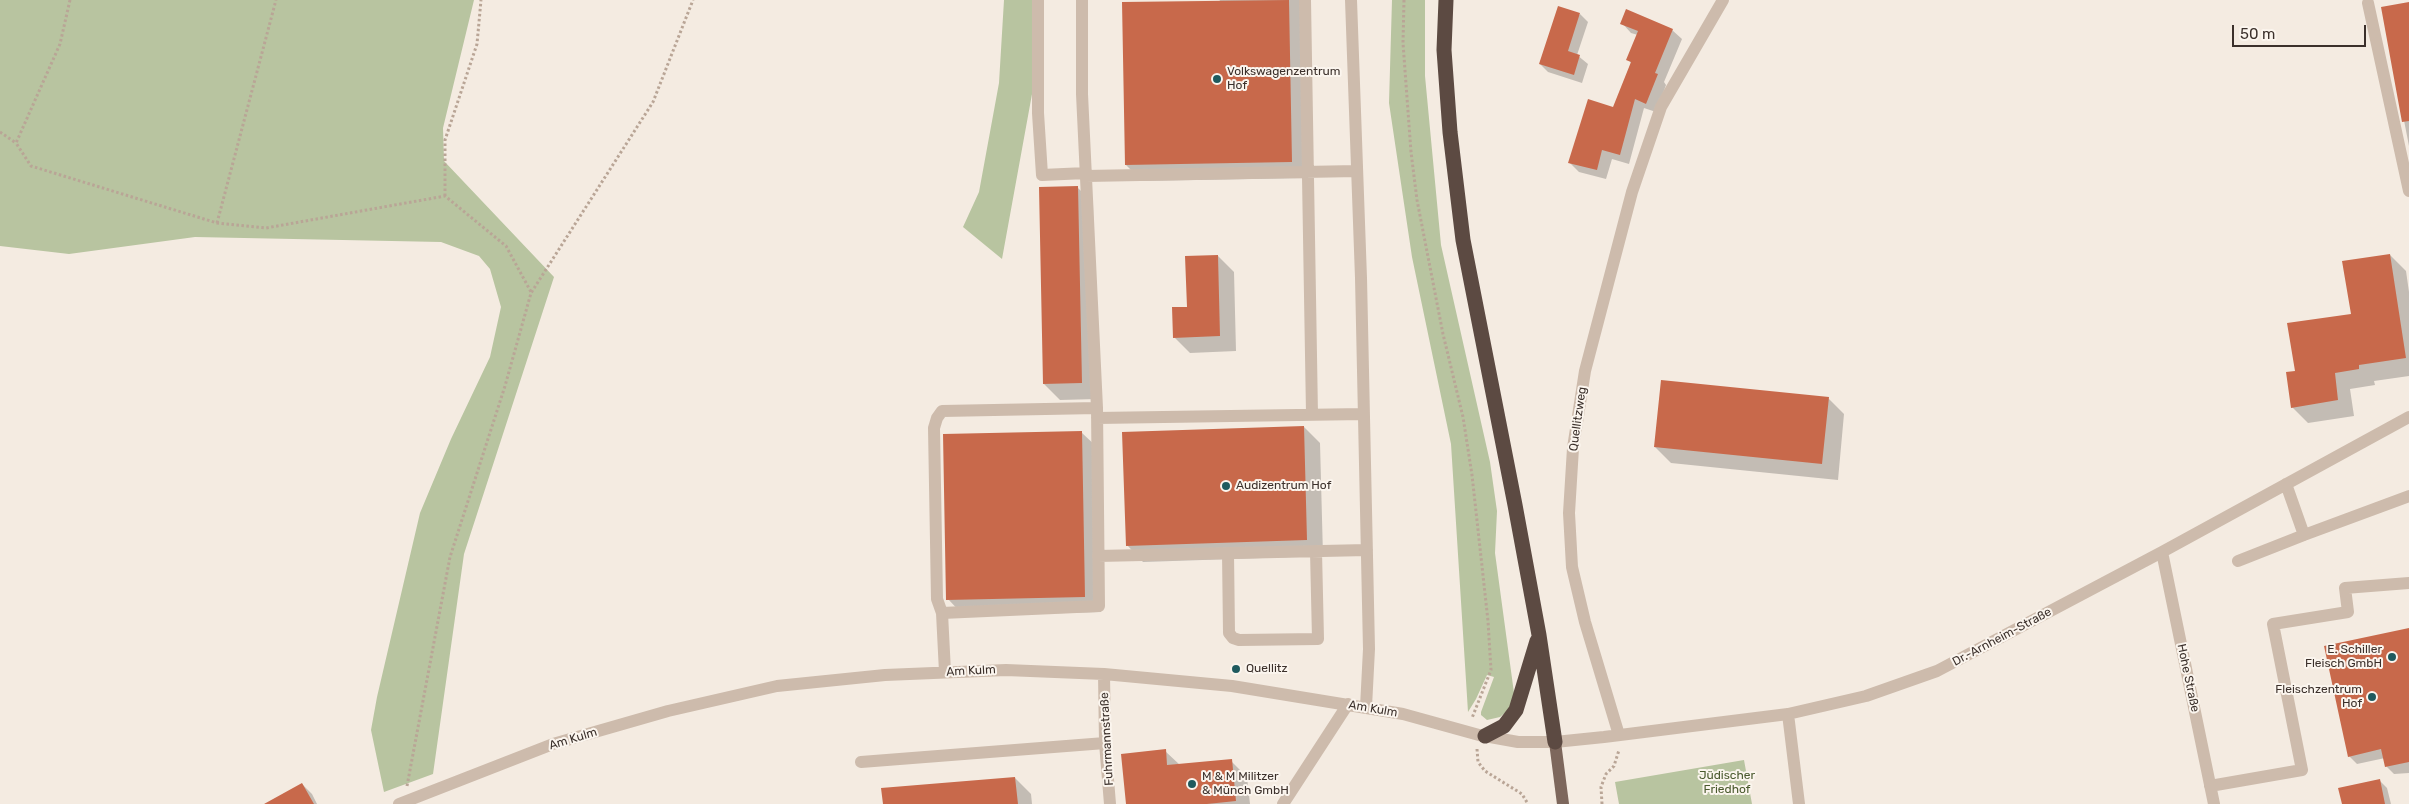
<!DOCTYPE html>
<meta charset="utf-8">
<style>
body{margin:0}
#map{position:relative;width:2409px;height:804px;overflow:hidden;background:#f4ebe1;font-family:Rubik,sans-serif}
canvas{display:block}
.scale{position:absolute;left:2232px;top:25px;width:134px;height:22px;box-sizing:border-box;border:2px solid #3b302b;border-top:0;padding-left:6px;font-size:15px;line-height:18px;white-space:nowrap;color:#3b302b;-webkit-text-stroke:4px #fbf5ee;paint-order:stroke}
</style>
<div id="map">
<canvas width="2409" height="804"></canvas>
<div class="scale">50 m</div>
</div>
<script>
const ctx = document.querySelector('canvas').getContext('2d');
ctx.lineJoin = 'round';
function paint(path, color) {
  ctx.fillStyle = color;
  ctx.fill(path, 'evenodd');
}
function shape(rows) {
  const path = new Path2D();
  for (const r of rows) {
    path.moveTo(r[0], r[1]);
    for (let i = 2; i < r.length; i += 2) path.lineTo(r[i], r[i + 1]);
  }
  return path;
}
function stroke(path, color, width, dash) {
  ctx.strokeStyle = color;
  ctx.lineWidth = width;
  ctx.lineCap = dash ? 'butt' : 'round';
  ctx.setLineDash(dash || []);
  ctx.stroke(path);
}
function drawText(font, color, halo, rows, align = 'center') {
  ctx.font = font + ' Rubik,sans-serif';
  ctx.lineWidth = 4;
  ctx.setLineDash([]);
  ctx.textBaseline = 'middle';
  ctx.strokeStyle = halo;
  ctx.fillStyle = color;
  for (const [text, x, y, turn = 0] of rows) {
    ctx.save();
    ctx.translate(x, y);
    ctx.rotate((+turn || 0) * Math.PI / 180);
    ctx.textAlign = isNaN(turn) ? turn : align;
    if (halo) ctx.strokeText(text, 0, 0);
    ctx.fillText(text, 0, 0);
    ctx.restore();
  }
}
paint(shape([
 [0,0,474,0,443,128,444,161,554,277,464,554,433,774,384,792,371,730,377,697,420,513,451,439,490,357,501,307,490,269,479,256,441,242,195,237,69,254,0,246],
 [1004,0,1034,0,1036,72,1002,259,963,227,979,192,999,83],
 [1392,0,1425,0,1425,76,1441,245,1490,462,1497,511,1495,553,1514,693,1512,704,1507,711,1500,717,1487,720,1481,715,1481,712,1494,677,1487,675,1476,699,1468,712,1451,444,1412,257,1389,103],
 [1744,760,1752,804,1619,804,1615,782]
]), '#b8c4a0');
paint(shape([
 [1220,0,1305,0,1308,178,1142,181,1126,165],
 [2409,3,2409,146,2382,8],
 [1580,14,1588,22,1577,55,1588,64,1582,83,1548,72,1540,64],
 [1622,23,1672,30,1682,39,1664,82,1666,85,1656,112,1644,108,1629,164,1612,159,1606,179,1579,172,1569,162,1614,108,1631,63,1628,59,1638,35,1631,33],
 [1077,187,1093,203,1097,399,1060,400,1044,384],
 [2390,255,2406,271,2409,292,2409,376,2374,381,2375,385,2350,389,2354,416,2308,423,2292,407,2296,372,2352,315],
 [1218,256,1234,272,1236,351,1190,353,1174,337],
 [1828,398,1844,414,1838,480,1671,463,1655,447],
 [1304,427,1320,443,1323,556,1143,562,1127,545],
 [1081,432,1098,448,1101,612,964,616,948,599],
 [2409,629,2409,773,2394,774,2386,766,2385,758,2357,764,2349,756],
 [1165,751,1180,765,1231,761,1247,777,1250,804,1127,804],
 [1015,778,1031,794,1032,804,884,804],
 [2379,780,2387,788,2391,804,2343,804],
 [302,784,312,794,317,804,268,804]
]), '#0003');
paint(shape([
 [1289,0,1292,162,1125,165,1122,2],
 [2409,2,2409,121,2402,122,2381,7],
 [1558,6,1580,13,1568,51,1580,55,1574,75,1539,64],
 [1626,9,1673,29,1655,73,1658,74,1646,104,1635,99,1620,155,1602,150,1597,170,1568,163,1588,99,1613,107,1631,62,1626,60,1638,31,1620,24],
 [1078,186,1082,383,1043,384,1039,187],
 [2390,254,2406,358,2359,365,2359,369,2335,373,2338,400,2291,408,2286,372,2295,371,2287,323,2351,314,2342,261],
 [1218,255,1220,336,1173,338,1172,307,1187,307,1185,256],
 [1661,380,1829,397,1822,464,1654,447],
 [1304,426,1307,540,1126,546,1122,432],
 [1082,431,1085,597,946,600,943,434],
 [2409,628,2409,762,2385,767,2381,749,2348,757,2324,646],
 [1166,749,1167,765,1232,759,1236,801,1207,804,1126,804,1121,754],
 [1015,777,1018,804,883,804,881,788],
 [2380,779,2385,804,2342,804,2338,788],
 [302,783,314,804,264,804]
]), '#c8694b');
stroke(shape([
 [70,0,60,44,16,143,31,166,217,223,266,228,445,196,506,246,531,292],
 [1404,0,1403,43,1411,152,1417,200,1443,334,1463,417,1472,475,1488,621,1491,670,1472,718],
 [0,132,16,143],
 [445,196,445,140,477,44,481,0],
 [217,223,276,0],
 [1477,749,1478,762,1485,771,1522,794,1528,804],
 [407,786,450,557,505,386,531,293,653,102,693,0],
 [1602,804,1601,787,1606,774,1614,766,1619,750]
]), '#b9a596', 3, [2.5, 2.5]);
stroke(shape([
 [1038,0,1038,113,1042,175,1086,173],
 [1305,0,1312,414],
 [1351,0,1361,278,1369,649,1366,707],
 [2368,3,2409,191],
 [1086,176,1357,171],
 [1097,418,1364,414],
 [2286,484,2304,535,2409,496],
 [2162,552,2214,804],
 [1228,553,1229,633,1233,638,1239,640,1318,639,1316,551],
 [1098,556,1367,550],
 [2238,561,2304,535],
 [942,613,937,599,934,428,937,418,942,411,1097,408],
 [945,672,942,613,1099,606,1097,408,1082,94,1082,0],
 [1104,674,1105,743,1110,804],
 [1788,714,1799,804],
 [1619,735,1585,622,1572,567,1569,513,1573,448,1585,371,1632,192,1661,107,1723,0],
 [861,762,1105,743],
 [2210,786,2302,770,2273,624,2348,612,2345,588,2409,583],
 [399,804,553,744,668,711,777,686,885,675,1006,670,1104,674,1232,686,1403,714,1479,735,1518,742,1555,742,1604,737,1788,714,1866,696,1937,671,2162,552,2409,417],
 [1283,804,1348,704]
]), '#cdbbac', 12);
stroke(shape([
 [1555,742,1563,804]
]), '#7d675c', 12);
stroke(shape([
 [1446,0,1444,50,1450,132,1463,240,1515,505,1539,635,1555,742],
 [1485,736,1504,726,1516,710,1537,641]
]), '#5c4a42', 15);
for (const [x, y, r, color] of [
 [1217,79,5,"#1f5a5e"],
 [1226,486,5,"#1f5a5e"],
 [2392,657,5,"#1f5a5e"],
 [1236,669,5,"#1f5a5e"],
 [2372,697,5,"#1f5a5e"],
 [1192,784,5,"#1f5a5e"]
]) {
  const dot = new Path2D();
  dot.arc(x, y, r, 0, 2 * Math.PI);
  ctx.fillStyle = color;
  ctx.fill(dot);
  stroke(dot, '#fbf5ee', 2);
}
drawText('12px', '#3b302b', '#fbf5ee', [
 ["Volkswagenzentrum",1227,72],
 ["Hof",1227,86],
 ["Audizentrum Hof",1236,486],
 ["E. Schiller",2382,650,"right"],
 ["Fleisch GmbH",2382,664,"right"],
 ["Quellitz",1246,669],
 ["Fleischzentrum",2362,690,"right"],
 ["Hof",2362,704,"right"],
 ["M & M Militzer",1202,777],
 ["& Münch GmbH",1202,791]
], 'left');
drawText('12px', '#3b302b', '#fbf5ee', [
 ["Quellitzweg",1578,419,-82],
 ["Dr.-Arnheim-Straße",2002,637,-28],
 ["Am Kulm",971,671,-3],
 ["Hohe Straße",2188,678,78],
 ["Am Kulm",1373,709,10],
 ["Am Kulm",573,739,-17],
 ["Fuhrmannstraße",1107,739,-93]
]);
drawText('12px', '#4a5a2e', '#fbf5ee', [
 ["Jüdischer",1727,776],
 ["Friedhof",1727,790]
]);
</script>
